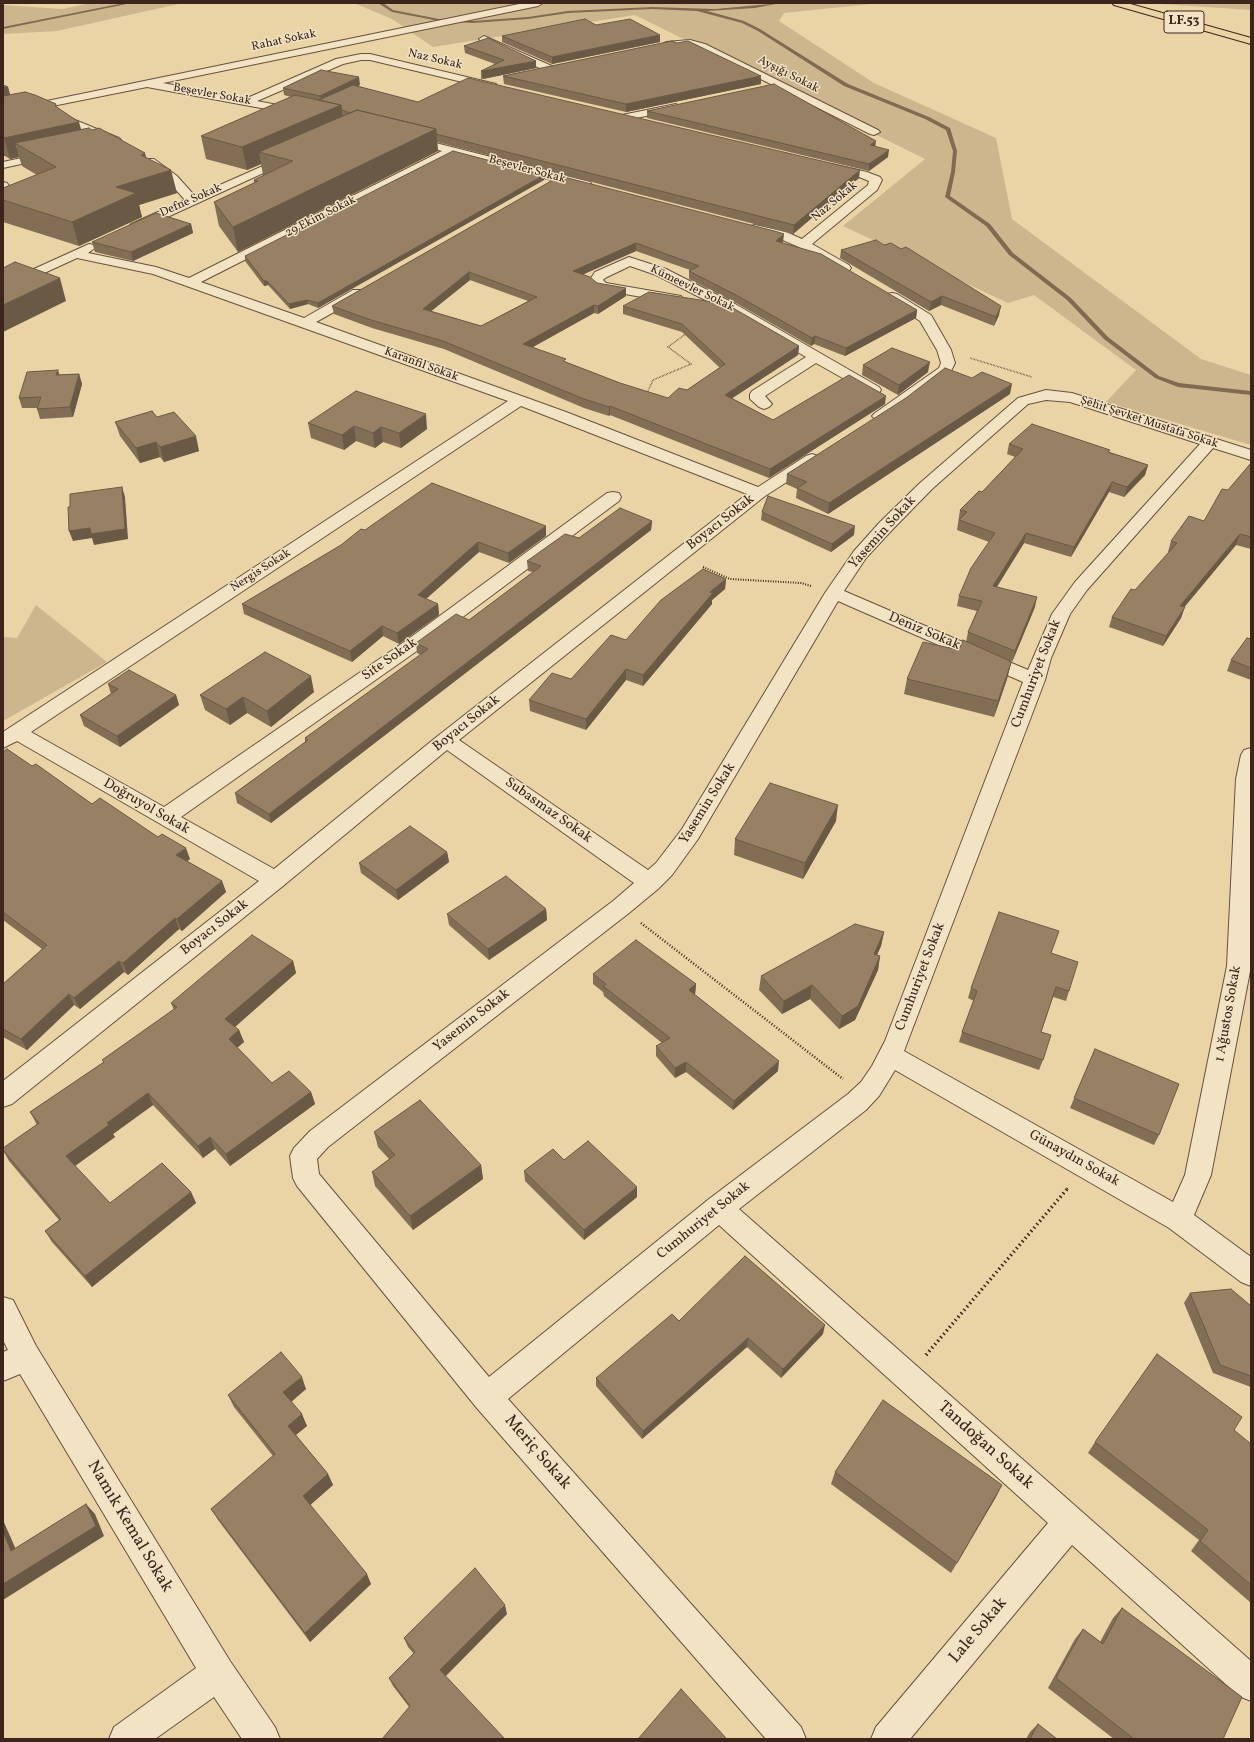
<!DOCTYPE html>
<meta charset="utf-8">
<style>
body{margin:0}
#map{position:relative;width:1254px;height:1742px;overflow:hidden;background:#ead4a5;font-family:Vollkorn,serif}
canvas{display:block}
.frame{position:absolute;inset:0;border:4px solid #3d251b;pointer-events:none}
</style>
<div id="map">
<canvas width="1254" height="1742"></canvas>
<div class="frame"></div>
</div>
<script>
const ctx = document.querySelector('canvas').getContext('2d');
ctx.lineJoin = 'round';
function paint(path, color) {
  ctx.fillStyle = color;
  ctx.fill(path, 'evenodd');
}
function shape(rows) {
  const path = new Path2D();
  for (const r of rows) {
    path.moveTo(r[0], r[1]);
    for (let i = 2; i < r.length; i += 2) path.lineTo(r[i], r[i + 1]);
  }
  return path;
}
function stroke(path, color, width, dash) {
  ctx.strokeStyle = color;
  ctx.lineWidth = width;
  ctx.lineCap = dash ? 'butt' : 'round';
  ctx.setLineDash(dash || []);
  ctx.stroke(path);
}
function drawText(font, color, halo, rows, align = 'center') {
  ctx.font = font + ' Vollkorn,serif';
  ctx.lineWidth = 3;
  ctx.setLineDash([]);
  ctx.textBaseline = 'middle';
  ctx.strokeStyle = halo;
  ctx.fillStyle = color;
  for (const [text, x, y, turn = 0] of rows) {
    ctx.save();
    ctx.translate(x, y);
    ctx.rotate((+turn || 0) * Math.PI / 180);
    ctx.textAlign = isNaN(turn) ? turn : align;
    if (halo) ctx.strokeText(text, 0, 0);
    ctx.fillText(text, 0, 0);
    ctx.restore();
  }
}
paint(shape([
 [91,3,183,3,57,31,3,34,3,5,62,9],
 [354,3,881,3,784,13,779,21,874,83,996,138,1012,219,1201,359,1251,375,1251,445,1106,402,1136,370,1034,295,1008,303,843,226,925,159,635,15,433,47,392,19],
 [1158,3,1251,3,1251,10,1161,4],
 [36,605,107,662,3,721,3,637,17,638]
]), '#cdb68e');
paint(shape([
 [124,3,132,3,3,29,3,27,124,3],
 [378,3,383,3,393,10,439,19,473,21,528,17,568,11,652,7,715,9,781,3,755,8,707,11,744,21,760,29,848,84,929,117,950,128,957,151,955,172,950,196,990,224,1013,253,1071,298,1108,337,1159,376,1179,383,1251,391,1251,395,1178,387,1155,378,1104,339,1067,300,1009,255,986,226,945,197,951,172,953,151,946,130,925,119,844,86,758,31,742,23,697,11,652,9,568,13,528,19,473,23,439,21,392,12,378,3]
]), '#816a52');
const minor = shape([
 [524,3,543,3,538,6,163,83,245,99,336,59,361,54,370,54,496,84,497,86,496,88,492,89,370,60,361,60,343,64,257,101,303,110,304,112,299,115,147,87,3,116,3,110,524,3],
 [484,36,554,67,555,69,554,71,546,71,481,41,479,39,484,36],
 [690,40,705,44,878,130,880,132,874,135,870,134,699,48,690,46,666,48,661,45,666,42,690,40],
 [676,104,681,107,680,109,622,121,617,118,622,115,676,104],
 [53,111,119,138,121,140,119,142,111,142,49,116,48,114,53,111],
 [408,136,590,182,592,185,590,188,586,189,453,154,201,282,304,318,353,290,363,290,365,293,363,296,316,322,566,412,758,487,806,456,812,454,818,456,820,459,818,462,765,496,459,740,648,870,656,863,682,829,825,593,854,551,880,522,920,483,1018,398,1046,390,1072,393,1251,450,1251,460,1213,448,1087,590,1070,614,1051,658,1045,680,904,1051,1173,1202,1185,1175,1227,966,1236,779,1241,755,1244,750,1251,748,1251,966,1211,1175,1194,1215,1251,1257,1251,1286,1241,1282,1169,1228,895,1070,879,1096,866,1110,739,1209,1251,1661,1251,1701,1239,1696,1072,1545,910,1739,871,1739,876,1727,1048,1523,719,1225,508,1399,801,1727,806,1739,766,1739,476,1407,297,1186,293,1178,290,1156,294,1148,310,1131,613,901,634,883,447,750,283,886,12,1104,3,1107,3,1081,259,881,17,741,3,748,3,732,508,401,153,274,77,258,3,292,3,283,89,244,94,245,95,248,88,253,156,267,189,278,442,151,404,141,402,139,408,136],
 [1046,400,1070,402,1200,444,1075,582,1052,614,1028,670,844,591,866,558,892,530,932,489,1028,404,1046,400],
 [521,406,747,494,439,735,274,869,181,817,421,648,619,501,621,497,619,493,613,492,607,493,407,640,164,807,31,732,521,406],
 [838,601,1023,682,885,1041,872,1066,861,1082,848,1094,709,1199,489,1377,319,1174,317,1159,328,1147,629,913,658,889,672,875,698,839,838,601],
 [49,152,53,153,55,155,53,157,3,168,3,162,49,152],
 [290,154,294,155,296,157,294,159,139,230,135,231,131,230,129,227,131,224,185,200,169,182,146,163,144,161,146,159,154,159,177,176,195,196,290,154],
 [831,164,867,172,880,177,882,180,877,190,812,244,849,265,851,268,849,271,844,272,839,271,799,247,778,238,751,232,749,229,751,226,755,225,786,232,802,239,868,185,869,181,859,177,827,169,825,167,827,165,831,164],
 [3,182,7,183,14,193,7,202,3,203,3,182],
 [629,257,666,269,735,304,879,387,881,390,879,393,874,394,869,393,816,363,765,396,772,404,769,407,764,409,759,407,750,399,750,394,752,391,806,357,725,310,656,275,630,266,605,278,603,280,606,283,681,296,683,299,681,302,676,303,602,290,597,289,589,281,595,272,629,257],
 [892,293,897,294,931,315,951,350,955,363,950,373,885,419,880,421,875,419,872,416,875,413,939,368,941,363,937,350,920,321,887,300,885,297,887,294,892,293],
 [3,1297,13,1300,36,1346,230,1661,275,1727,280,1739,242,1739,214,1697,155,1739,109,1739,114,1727,196,1668,20,1374,3,1381,3,1352,8,1350,3,1340,3,1297]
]);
const highway = shape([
 [1112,3,1127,3,1251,38,1251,44,1114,5,1112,3]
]);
stroke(minor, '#68513e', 2);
stroke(highway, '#3d251b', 2);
stroke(shape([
 [970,358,1032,377],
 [647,393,653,380,691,364,668,347,687,333]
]), '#3d251b', 1.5, [0.5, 1]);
stroke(shape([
 [703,567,730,579,801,583,811,586]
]), '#3d251b', 2, [1, 1.5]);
stroke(shape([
 [641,923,843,1079],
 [1067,1189,1068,1188]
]), '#3d251b', 2.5, [1, 2]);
stroke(shape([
 [926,1355,1068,1188]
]), '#3d251b', 3.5, [1.5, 3]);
paint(minor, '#f1e3c4');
paint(highway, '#ead4a5');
paint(shape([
 [596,25,660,42,552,64,502,42,502,36],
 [677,43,761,76,761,84,626,112,504,84,503,76],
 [464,46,536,61,536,68,483,79,481,79,481,71,495,64,465,53],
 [3,85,8,87,10,95,56,104,57,107,81,129,92,130,146,157,177,193,139,205,142,217,79,246,3,222,3,188,37,175,22,166,19,157,10,159,5,156,3,156],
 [360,85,357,86,418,102,859,178,793,234,437,142,438,151,238,252,219,226,214,202,254,183,254,180,264,175,263,175,261,164,247,170,206,159,201,136,291,97,284,95,283,88],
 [647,111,888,157,869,171,647,118],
 [560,176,783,242,782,243,917,310,916,318,845,356,814,344,811,346,736,303,689,279,689,271,690,270,636,251,583,274,597,283,626,296,598,314,594,313,533,347,566,362,620,383,668,398,687,390,720,368,682,332,623,314,623,306,799,346,798,355,732,398,773,420,885,404,769,478,610,415,609,416,584,408,444,349,372,328,334,314,332,306],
 [470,280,528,301,481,326,431,311],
 [544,180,318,308,308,304,290,309,268,285,264,286,245,261,245,256],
 [191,224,193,233,133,261,95,252,92,242],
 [841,250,999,315,994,326,941,305,929,311,840,258],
 [863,365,928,372,898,395,862,375],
 [79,374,82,384,73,417,40,419,37,409,37,408,22,408,19,398,60,375],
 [1010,394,828,514,796,498,797,489,786,484,787,474],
 [157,417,199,451,164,462,160,457,140,463,120,436,115,422],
 [308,423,427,429,401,448,383,442,375,448,356,441,344,450,311,438],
 [1009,444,1110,450,1109,452,1148,465,1145,475,1124,497,1109,492,1071,557,1024,543,997,587,1035,607,1012,662,1010,661,1010,663,1011,663,1007,679,994,717,904,694,907,679,959,650,966,642,968,632,977,611,957,606,959,596,989,542,957,530,960,510,982,492,1015,457,1007,454],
 [1251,463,1251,549,1236,545,1184,607,1181,618,1163,646,1109,627,1112,617,1169,552,1168,552,1171,541,1204,521,1228,490],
 [762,512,854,535,831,552,761,520],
 [652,521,651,530,271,823,237,803,235,793,305,742,305,738,421,655,417,653,416,643,469,620,533,572,528,571,527,561,579,538],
 [546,526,546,536,509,563,479,552,426,599,438,604,439,615,399,644,383,636,352,662,244,614,242,604,341,545,365,530],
 [726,579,725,589,712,600,712,604,643,686,626,680,586,730,530,711,529,700,571,679,626,640],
 [1251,639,1251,680,1227,671,1231,660],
 [108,684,176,695,179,705,120,747,84,726,80,715,111,694],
 [314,692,271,727,247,713,230,725,205,710,200,695],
 [3,752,32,766,92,804,190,859,187,861,222,881,226,892,182,931,179,929,128,975,124,972,80,1009,74,1005,27,1050,3,1037,3,984,42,949,3,920],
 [836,821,803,879,734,855,735,839],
 [447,852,449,862,398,900,361,873,359,863],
 [546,909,547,920,489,960,449,925,447,914],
 [884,932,881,946,877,955,880,956,878,970,855,1020,839,1029,810,999,782,1014,759,990,761,976],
 [1051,953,1069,991,1066,1001,1053,997,1041,1032,1043,1060,1039,1070,959,1042,962,1032,974,1001,968,998,971,988],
 [293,961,296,973,235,1027,239,1030,244,1042,237,1048,272,1083,311,1092,315,1104,230,1166,215,1149,203,1158,153,1105,113,1134,115,1137,75,1166,110,1203,191,1192,196,1203,92,1287,52,1242,45,1231,59,1220,9,1161,3,1150,37,1125,30,1112,104,1062,102,1060,174,1010,171,1003],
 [593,974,696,984,695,995,778,1071,733,1110,686,1072,675,1078,656,1056,656,1046,662,1043,604,996,603,992,593,984],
 [1095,1049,1159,1135,1154,1145,1070,1108],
 [374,1132,481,1165,483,1179,413,1230,375,1186,372,1172,389,1159,378,1147],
 [564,1160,637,1197,584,1240,525,1181,524,1171],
 [1190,1293,1251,1306,1251,1387,1213,1373,1184,1303],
 [679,1321,823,1334,781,1378,747,1347,642,1439,596,1386,596,1378],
 [306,1389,291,1401,307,1426,296,1435,328,1474,333,1485,310,1505,371,1584,310,1642,218,1520,211,1509,273,1456,234,1407,228,1395],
 [1095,1442,1251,1444,1251,1603,1191,1551,1199,1540,1088,1453],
 [835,1472,996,1497,951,1573,831,1484],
 [1122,1608,1223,1739,1114,1739,1048,1688,1075,1639,1083,1629,1100,1642,1113,1618],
 [507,1614,409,1707,393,1686,389,1678,414,1654,408,1647,404,1638],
 [1038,1724,1057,1739,1026,1739,1030,1732]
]), '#826e55');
paint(shape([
 [660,35,660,42,552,64,552,57],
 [536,61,536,68,483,79,482,71],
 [761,76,761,84,626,112,626,104],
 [359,77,360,85,322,103,320,96],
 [8,87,13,106,3,109,3,88],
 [341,105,344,127,259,152,261,164,247,170,242,147],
 [79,122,85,143,15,143,19,157,10,159,4,138],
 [436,129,438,151,238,252,233,227],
 [876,141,875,148,870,145],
 [3,148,5,156,3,156],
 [889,150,888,157,869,171,869,164],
 [145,153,151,176,171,170,177,193,139,205,142,217,79,246,72,222,116,187,141,155],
 [860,170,859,178,793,234,794,225],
 [544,175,544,180,318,308,318,303],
 [191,224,193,233,133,261,131,252],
 [784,234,783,242,775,249,776,241],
 [636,243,636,251,573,279,573,271],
 [469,272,470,280,424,317,423,309],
 [60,278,66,301,3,332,3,305],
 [264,281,267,281,268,285,264,286],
 [626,288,626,296,598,314,598,306],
 [942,296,941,305,929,311,931,302],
 [307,300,308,304,290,309,289,304],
 [594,305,594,313,524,352,523,344],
 [1001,306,999,315,994,326,996,317],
 [917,310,916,318,845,356,846,348],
 [815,336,814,344,811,346,812,338],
 [799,346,798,355,725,403,725,395],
 [930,362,928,372,898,395,899,385],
 [58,370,61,380,56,375],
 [79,374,82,384,73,417,70,407],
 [1012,384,1010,394,828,514,829,503],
 [886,396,885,404,769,478,770,469],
 [610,406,610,415,609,416,609,407],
 [426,414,427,429,401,448,399,433],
 [354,426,356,441,344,450,342,435],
 [381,427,383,442,375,448,373,433],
 [196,436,199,451,164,462,160,447],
 [156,442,160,457,140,463,136,448],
 [1148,465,1145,475,1124,497,1127,487],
 [1112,482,1109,492,1071,557,1074,547],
 [122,487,125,497,128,539,94,545,92,538,73,541,69,531],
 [652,521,651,530,271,823,269,814],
 [546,526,546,536,509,563,508,553],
 [855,526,854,535,831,552,832,544],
 [1026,533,1024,543,991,596,993,586],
 [1240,534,1236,545,1177,616,1180,606],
 [478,542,479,552,419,605,418,595],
 [726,579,725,589,712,600,712,604,643,686,643,675,710,592],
 [1037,597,1035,607,1012,662,1015,651],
 [438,604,439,615,399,644,397,633],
 [1185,607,1181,618,1163,646,1166,636],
 [382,626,383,636,352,662,350,651],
 [1011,663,1007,679,994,717,998,701],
 [626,669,626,680,586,730,586,719],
 [311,676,314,692,271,727,267,711],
 [176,695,179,705,120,747,117,736],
 [243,697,247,713,230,725,226,709],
 [838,805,836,821,803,879,805,863],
 [186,848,190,859,180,867,176,855],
 [447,852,449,862,398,900,396,890],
 [222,881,226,892,182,931,177,919],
 [546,909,547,920,489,960,488,949],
 [175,918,179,929,128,975,123,963],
 [884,932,881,946,871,968,874,954],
 [880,956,878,970,855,1020,839,1029,842,1016],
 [119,961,124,972,80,1009,74,998],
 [293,961,296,973,229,1032,225,1019],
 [696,984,695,994,688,1000,689,990],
 [812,985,810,999,782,1014,784,1001],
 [69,994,74,1005,27,1050,21,1039],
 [239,1030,244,1042,233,1051,229,1039],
 [779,1061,778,1071,733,1110,734,1101],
 [686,1062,686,1072,675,1078,675,1068],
 [311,1092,315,1104,230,1166,226,1154],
 [148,1093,153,1105,113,1134,115,1137,72,1168,66,1156,107,1123],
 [210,1137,215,1149,203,1158,198,1146],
 [481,1165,483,1179,413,1230,410,1216],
 [637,1187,637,1197,584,1240,584,1230],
 [191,1192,196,1203,92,1287,85,1276],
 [825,1325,823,1334,781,1378,783,1369],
 [748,1338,747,1347,642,1439,643,1431],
 [302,1377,306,1389,289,1404,283,1392],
 [302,1414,307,1426,293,1437,288,1426],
 [328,1474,333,1485,308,1507,303,1496],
 [1002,1485,996,1497,951,1573,957,1563],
 [86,1504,95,1514,104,1536,3,1600,3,1584],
 [3,1520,21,1561,11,1551,3,1532],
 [367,1574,371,1584,310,1642,305,1633],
 [505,1605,507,1614,444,1678,440,1670]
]), '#6a5a45');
const building = shape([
 [585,19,596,25,630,19,660,35,552,57,502,36,585,19],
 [488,38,536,61,482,71,481,71,504,60,464,46,488,38],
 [672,41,677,43,688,41,761,76,626,104,503,76,672,41],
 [321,70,359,77,320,96,283,88,321,70],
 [468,78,860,170,794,225,436,134,436,129,357,110,350,113,342,110,341,105,319,100,353,85,418,102,468,78],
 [774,84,876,141,870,145,889,150,869,164,647,111,774,84],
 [3,85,8,87,3,88,3,85],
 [25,92,35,95,56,104,55,106,79,122,4,138,3,138,3,96,25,92],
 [295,95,341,105,242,147,201,136,295,95],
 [357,110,436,129,233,227,214,202,258,181,254,180,293,161,259,152,357,110],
 [89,128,92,130,99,128,145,153,141,155,171,170,116,187,136,193,72,222,3,200,3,188,56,167,15,143,89,128],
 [453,151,544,175,318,303,307,300,289,304,267,281,264,281,245,256,453,151],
 [560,176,778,232,784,234,776,241,821,254,917,310,846,348,815,336,812,338,736,295,689,271,699,266,636,243,573,271,590,277,597,283,626,288,598,306,594,305,523,344,566,359,563,361,620,383,668,398,679,388,687,390,725,364,682,324,623,306,649,292,726,304,799,346,725,395,773,420,849,375,886,396,770,469,610,406,609,407,584,399,443,341,371,320,332,306,560,176],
 [469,272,537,297,481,326,423,309,469,272],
 [156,213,191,224,131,252,92,242,156,213],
 [876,240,884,245,891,243,901,249,906,247,1001,306,996,317,942,296,931,302,841,250,876,240],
 [15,262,60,278,3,305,3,268,15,262],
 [892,348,930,362,899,385,863,365,892,348],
 [945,368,972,378,982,372,1012,384,829,503,797,488,807,482,787,474,906,398,945,368],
 [58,370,56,375,79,374,70,407,37,409,41,397,19,398,27,372,58,370],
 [356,391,426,414,399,433,381,427,373,433,354,426,342,435,308,423,356,391],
 [152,411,157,417,174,412,196,436,160,447,156,442,136,448,115,422,152,411],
 [1032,424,1110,450,1108,452,1148,465,1127,487,1112,482,1074,547,1026,533,993,586,1037,597,1015,651,968,632,982,601,959,596,971,568,995,533,959,520,967,512,960,510,979,491,982,492,1023,449,1009,444,1032,424],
 [1251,463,1251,537,1240,534,1180,606,1185,607,1166,636,1112,617,1131,589,1135,590,1177,543,1171,541,1189,516,1204,521,1222,489,1228,490,1251,463],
 [432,483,546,526,508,553,478,542,418,595,438,604,397,633,382,626,350,651,242,604,341,545,361,529,365,530,432,483],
 [122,487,125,529,91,534,90,528,69,531,68,507,70,507,70,494,122,487],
 [768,496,855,526,832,544,762,512,768,496],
 [620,508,652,521,269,814,235,793,308,740,305,738,428,649,416,643,456,614,469,620,541,566,527,561,565,534,579,538,620,508],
 [703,569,726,579,710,592,713,593,643,675,626,669,586,719,529,700,552,673,571,679,611,635,626,640,661,600,703,569],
 [1247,638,1251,639,1251,668,1231,660,1247,638],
 [963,640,1010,661,1010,663,1011,663,998,701,907,679,923,642,959,650,963,640],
 [265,652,311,676,267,711,243,697,226,709,200,695,265,652],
 [129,670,176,695,117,736,80,715,118,689,108,684,129,670],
 [7,749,32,766,36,764,92,804,100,798,158,837,162,834,186,848,176,855,222,881,177,919,175,918,123,963,119,961,74,998,69,994,21,1039,3,1029,3,984,47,945,3,912,3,752,7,749],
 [770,783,838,805,805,863,735,839,770,783],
 [410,826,447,852,396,890,359,863,410,826],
 [506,876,546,909,488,949,447,914,506,876],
 [999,912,1059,931,1051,953,1078,962,1069,991,1056,987,1041,1032,1051,1035,1043,1060,962,1032,977,991,971,988,999,912],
 [855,924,884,932,874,954,880,956,858,1006,842,1016,812,985,784,1001,761,976,855,924],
 [252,935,293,961,225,1019,239,1030,229,1039,272,1083,289,1071,311,1092,226,1154,210,1137,198,1146,148,1093,107,1123,109,1125,66,1156,110,1203,162,1163,191,1192,85,1276,45,1231,61,1219,3,1150,3,1148,39,1123,30,1112,104,1062,102,1060,177,1007,171,1003,252,935],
 [636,940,696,984,689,990,779,1061,734,1101,686,1062,675,1068,656,1046,670,1038,603,986,606,984,593,974,636,940],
 [1095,1049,1179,1084,1159,1135,1074,1098,1095,1049],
 [420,1100,481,1165,410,1216,372,1172,395,1155,374,1132,420,1100],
 [588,1141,637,1187,584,1230,524,1171,553,1149,564,1160,588,1141],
 [745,1256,825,1325,783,1369,748,1338,643,1431,596,1378,672,1314,679,1321,745,1256],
 [1231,1289,1251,1306,1251,1376,1220,1365,1190,1293,1231,1289],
 [281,1352,302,1377,283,1392,302,1414,288,1426,328,1474,303,1496,367,1574,305,1633,211,1509,275,1454,228,1395,281,1352],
 [1157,1354,1242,1417,1234,1430,1251,1444,1251,1585,1200,1541,1208,1530,1095,1442,1157,1354],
 [883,1400,1002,1485,957,1563,835,1472,883,1400],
 [86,1504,96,1526,3,1584,3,1532,11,1551,86,1504],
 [475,1568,505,1605,440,1670,505,1739,382,1739,410,1706,389,1678,415,1652,404,1638,475,1568],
 [1122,1608,1242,1697,1223,1739,1134,1739,1056,1678,1083,1629,1103,1644,1122,1608],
 [681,1689,726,1738,725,1739,638,1739,681,1689],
 [1038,1724,1057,1739,1030,1739,1038,1724]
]);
paint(building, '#978063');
stroke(building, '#6a5a45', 1);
drawText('12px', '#3d251b', '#f1e3c4', [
 ["Rahat Sokak",284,41,-12],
 ["Naz Sokak",435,60,13],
 ["Ayşığı Sokak",788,75,27],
 ["Beşevler Sokak",212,95,10],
 ["Beşevler Sokak",527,170,15],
 ["Defne Sokak",191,201,-24],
 ["Naz Sokak",835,202,-40],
 ["29 Ekim Sokak",321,217,-27],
 ["Kümeevler Sokak",692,289,26],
 ["Karanfil Sokak",421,365,20],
 ["Şehit Şevket Mustafa Sokak",1149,423,18],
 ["Nergis Sokak",261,571,-33]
]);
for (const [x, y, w] of [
 [1184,22,40]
]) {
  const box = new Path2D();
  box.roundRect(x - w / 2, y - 11, w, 22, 3);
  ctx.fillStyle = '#f1e3c4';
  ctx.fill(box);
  stroke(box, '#3d251b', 1);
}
drawText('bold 13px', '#3d251b', null, [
 ["LF.53",1184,22]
]);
drawText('14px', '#3d251b', '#f1e3c4', [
 ["Boyacı Sokak",721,523,-38],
 ["Yasemin Sokak",883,533,-48],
 ["Deniz Sokak",924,632,23],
 ["Site Sokak",390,660,-35],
 ["Cumhuriyet Sokak",1037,674,-69],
 ["Boyacı Sokak",467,724,-39],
 ["Yasemin Sokak",708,804,-58],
 ["Doğruyol Sokak",146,807,30],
 ["Subasmaz Sokak",548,811,35],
 ["Boyacı Sokak",215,928,-38],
 ["Cumhuriyet Sokak",921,977,-69],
 ["1 Ağustos Sokak",1229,1014,-80],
 ["Yasemin Sokak",472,1021,-38],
 ["Günaydın Sokak",1074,1159,29],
 ["Cumhuriyet Sokak",704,1221,-39]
]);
drawText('17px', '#3d251b', '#f1e3c4', [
 ["Tandoğan Sokak",985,1446,42],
 ["Meriç Sokak",537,1453,49],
 ["Namık Kemal Sokak",129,1527,59],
 ["Lale Sokak",979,1631,-50]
]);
</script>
